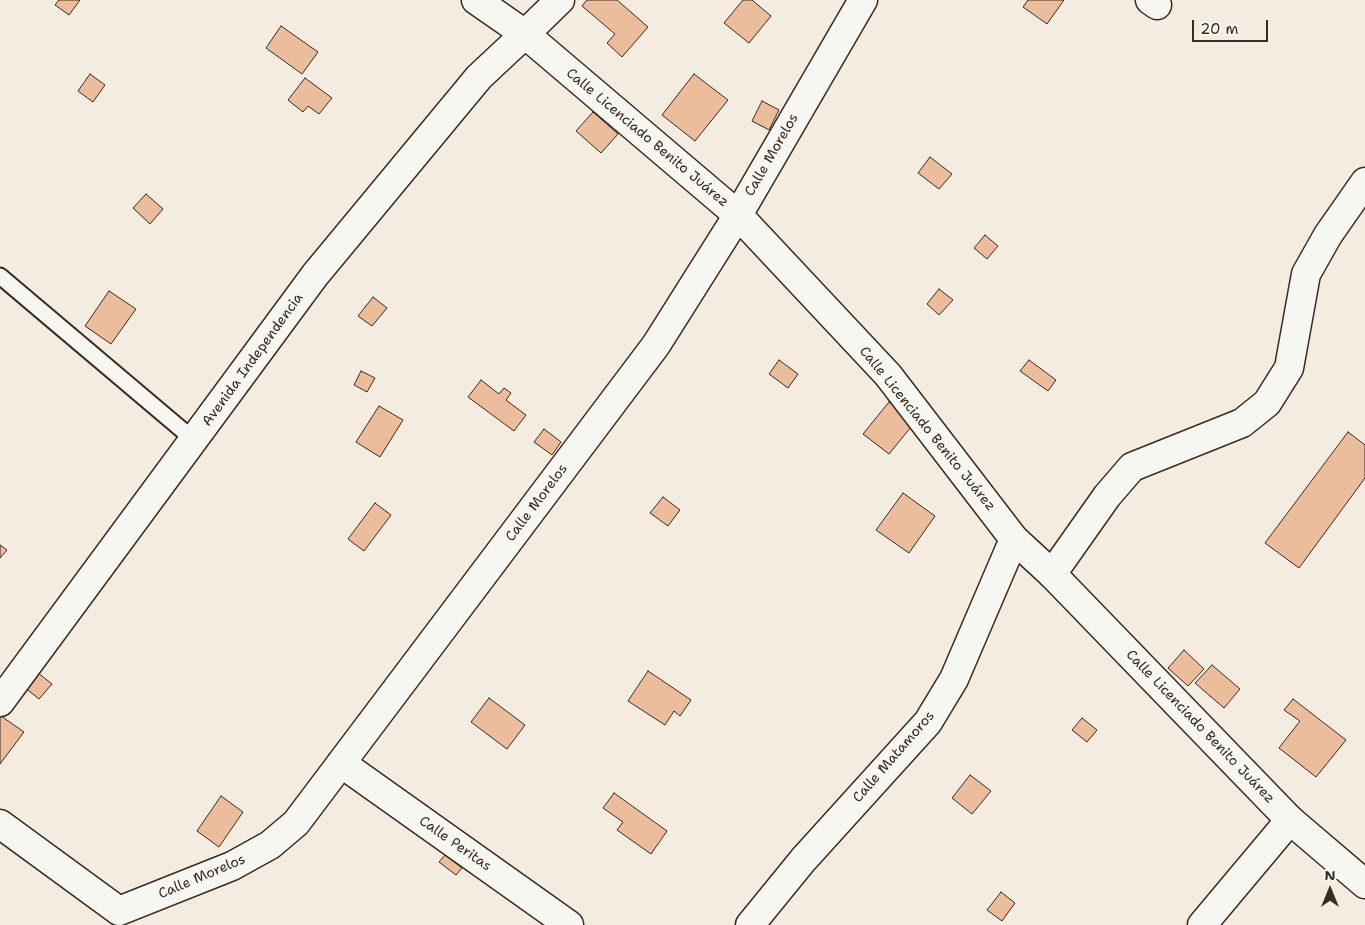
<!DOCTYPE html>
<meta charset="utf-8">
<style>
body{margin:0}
#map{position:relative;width:1365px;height:925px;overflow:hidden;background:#f4ebe1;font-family:"Shantell Sans",sans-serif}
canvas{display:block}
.north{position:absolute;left:1305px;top:865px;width:50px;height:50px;-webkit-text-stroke:4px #f6f6f2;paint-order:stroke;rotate:0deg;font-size:14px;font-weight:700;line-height:20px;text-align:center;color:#3b2a1e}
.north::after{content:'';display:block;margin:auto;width:18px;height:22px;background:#3b2a1e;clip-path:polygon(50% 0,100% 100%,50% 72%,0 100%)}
.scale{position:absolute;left:1192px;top:20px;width:76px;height:22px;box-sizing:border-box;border:2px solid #3b2a1e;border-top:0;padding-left:6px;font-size:15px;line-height:18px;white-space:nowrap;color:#3b2a1e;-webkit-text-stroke:4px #f6f6f2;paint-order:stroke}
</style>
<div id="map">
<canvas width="1365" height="925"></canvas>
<div class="north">N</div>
<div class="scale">20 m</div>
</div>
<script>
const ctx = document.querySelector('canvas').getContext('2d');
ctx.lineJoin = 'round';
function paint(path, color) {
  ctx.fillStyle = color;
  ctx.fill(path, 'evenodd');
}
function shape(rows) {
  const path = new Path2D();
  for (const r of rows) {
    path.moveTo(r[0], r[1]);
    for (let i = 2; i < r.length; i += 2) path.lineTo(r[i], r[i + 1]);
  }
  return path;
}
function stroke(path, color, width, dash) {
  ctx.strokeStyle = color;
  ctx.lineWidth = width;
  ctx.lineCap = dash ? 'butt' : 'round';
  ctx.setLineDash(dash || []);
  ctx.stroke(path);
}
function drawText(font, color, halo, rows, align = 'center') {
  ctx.font = font + ' "Shantell Sans",sans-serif';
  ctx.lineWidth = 4;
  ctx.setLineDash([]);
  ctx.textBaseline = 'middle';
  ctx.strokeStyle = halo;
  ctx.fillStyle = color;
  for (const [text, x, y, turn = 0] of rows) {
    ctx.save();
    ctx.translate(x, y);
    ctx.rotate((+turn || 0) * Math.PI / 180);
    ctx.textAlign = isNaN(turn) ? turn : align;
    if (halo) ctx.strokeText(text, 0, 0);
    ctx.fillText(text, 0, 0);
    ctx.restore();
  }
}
const building = shape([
 [59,0,80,0,69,15,55,5,59,0],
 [587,0,617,0,648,27,622,57,607,43,615,34,582,6,587,0],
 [743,0,752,0,771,16,749,43,724,23,743,0],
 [1028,0,1064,0,1047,24,1023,7,1028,0],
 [281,26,318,52,302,74,266,48,281,26],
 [90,74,105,85,93,102,78,91,90,74],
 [694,74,728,100,695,141,662,115,694,74],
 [305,78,332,98,319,114,308,106,303,112,288,100,305,78],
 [762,101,779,110,769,130,752,121,762,101],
 [593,112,618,134,601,153,576,131,593,112],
 [930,157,952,174,939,189,918,173,930,157],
 [146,194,163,209,150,224,133,208,146,194],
 [985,235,998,246,987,259,974,248,985,235],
 [939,289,953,300,939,315,927,304,939,289],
 [109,291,136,309,111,344,85,326,109,291],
 [373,297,387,308,372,326,358,316,373,297],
 [779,360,798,374,788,388,769,374,779,360],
 [1029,360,1056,380,1048,391,1020,371,1029,360],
 [361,371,375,378,367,392,354,385,361,371],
 [481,380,499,394,504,388,511,393,506,400,526,415,514,431,468,397,481,380],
 [889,402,915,422,889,454,863,434,889,402],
 [379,406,403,420,380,457,356,442,379,406],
 [544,429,561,442,552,455,534,442,544,429],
 [1348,432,1365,445,1365,478,1299,568,1265,543,1348,432],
 [903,493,935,516,909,553,876,530,903,493],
 [663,497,680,510,668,526,650,513,663,497],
 [375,503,391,515,364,551,348,539,375,503],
 [0,545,7,550,0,558,0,545],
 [1184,650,1204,669,1188,686,1168,668,1184,650],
 [1212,665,1240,689,1224,708,1195,683,1212,665],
 [648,671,691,700,680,716,674,711,665,725,628,701,648,671],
 [37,672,52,684,39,699,24,687,37,672],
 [489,698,525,725,507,749,471,722,489,698],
 [1293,699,1346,740,1316,777,1279,748,1300,721,1284,710,1293,699],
 [1,716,24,732,0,764,0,718,1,716],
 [1082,718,1097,730,1087,742,1072,730,1082,718],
 [970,775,991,791,972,814,952,798,970,775],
 [614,793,667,831,651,854,617,830,623,822,603,808,614,793],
 [221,796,243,812,219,847,197,831,221,796],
 [445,855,462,868,456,875,439,862,445,855],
 [1001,892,1015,903,1002,921,987,910,1001,892]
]);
paint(building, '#ecbd9c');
stroke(building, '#3b2a1e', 1);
const service = shape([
 [0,276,194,440]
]);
const minor = shape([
 [476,0,525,34,560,0],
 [1150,0,1157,5],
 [1052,574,1107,496,1132,467,1242,423,1267,403,1289,368,1306,274,1328,235,1365,182],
 [341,763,569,925],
 [0,824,119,911],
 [119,911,232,866,270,845,296,823,656,345,738,215,863,0],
 [750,925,803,860,928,722,954,679,1014,539],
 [1202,925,1290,820]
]);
const tertiary = shape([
 [0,702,315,275,479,77,525,34,738,215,888,375,1014,539,1052,574,1290,820,1365,884]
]);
stroke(service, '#3b2a1e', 19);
stroke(minor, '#3b2a1e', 31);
stroke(tertiary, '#3b2a1e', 31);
stroke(service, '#f6f6f2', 15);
stroke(minor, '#f6f6f2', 28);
stroke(tertiary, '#f6f6f2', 28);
drawText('14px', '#3b2a1e', '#f6f6f2', [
 ["Calle Licenciado Benito Juárez",647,138,40],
 ["Calle Morelos",772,155,-60],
 ["Avenida Independencia",253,360,-54],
 ["Calle Licenciado Benito Juárez",927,429,51],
 ["Calle Morelos",537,503,-53],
 ["Calle Licenciado Benito Juárez",1200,727,46],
 ["Calle Matamoros",894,757,-49],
 ["Calle Peritas",455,844,35],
 ["Calle Morelos",202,877,-23]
]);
</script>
